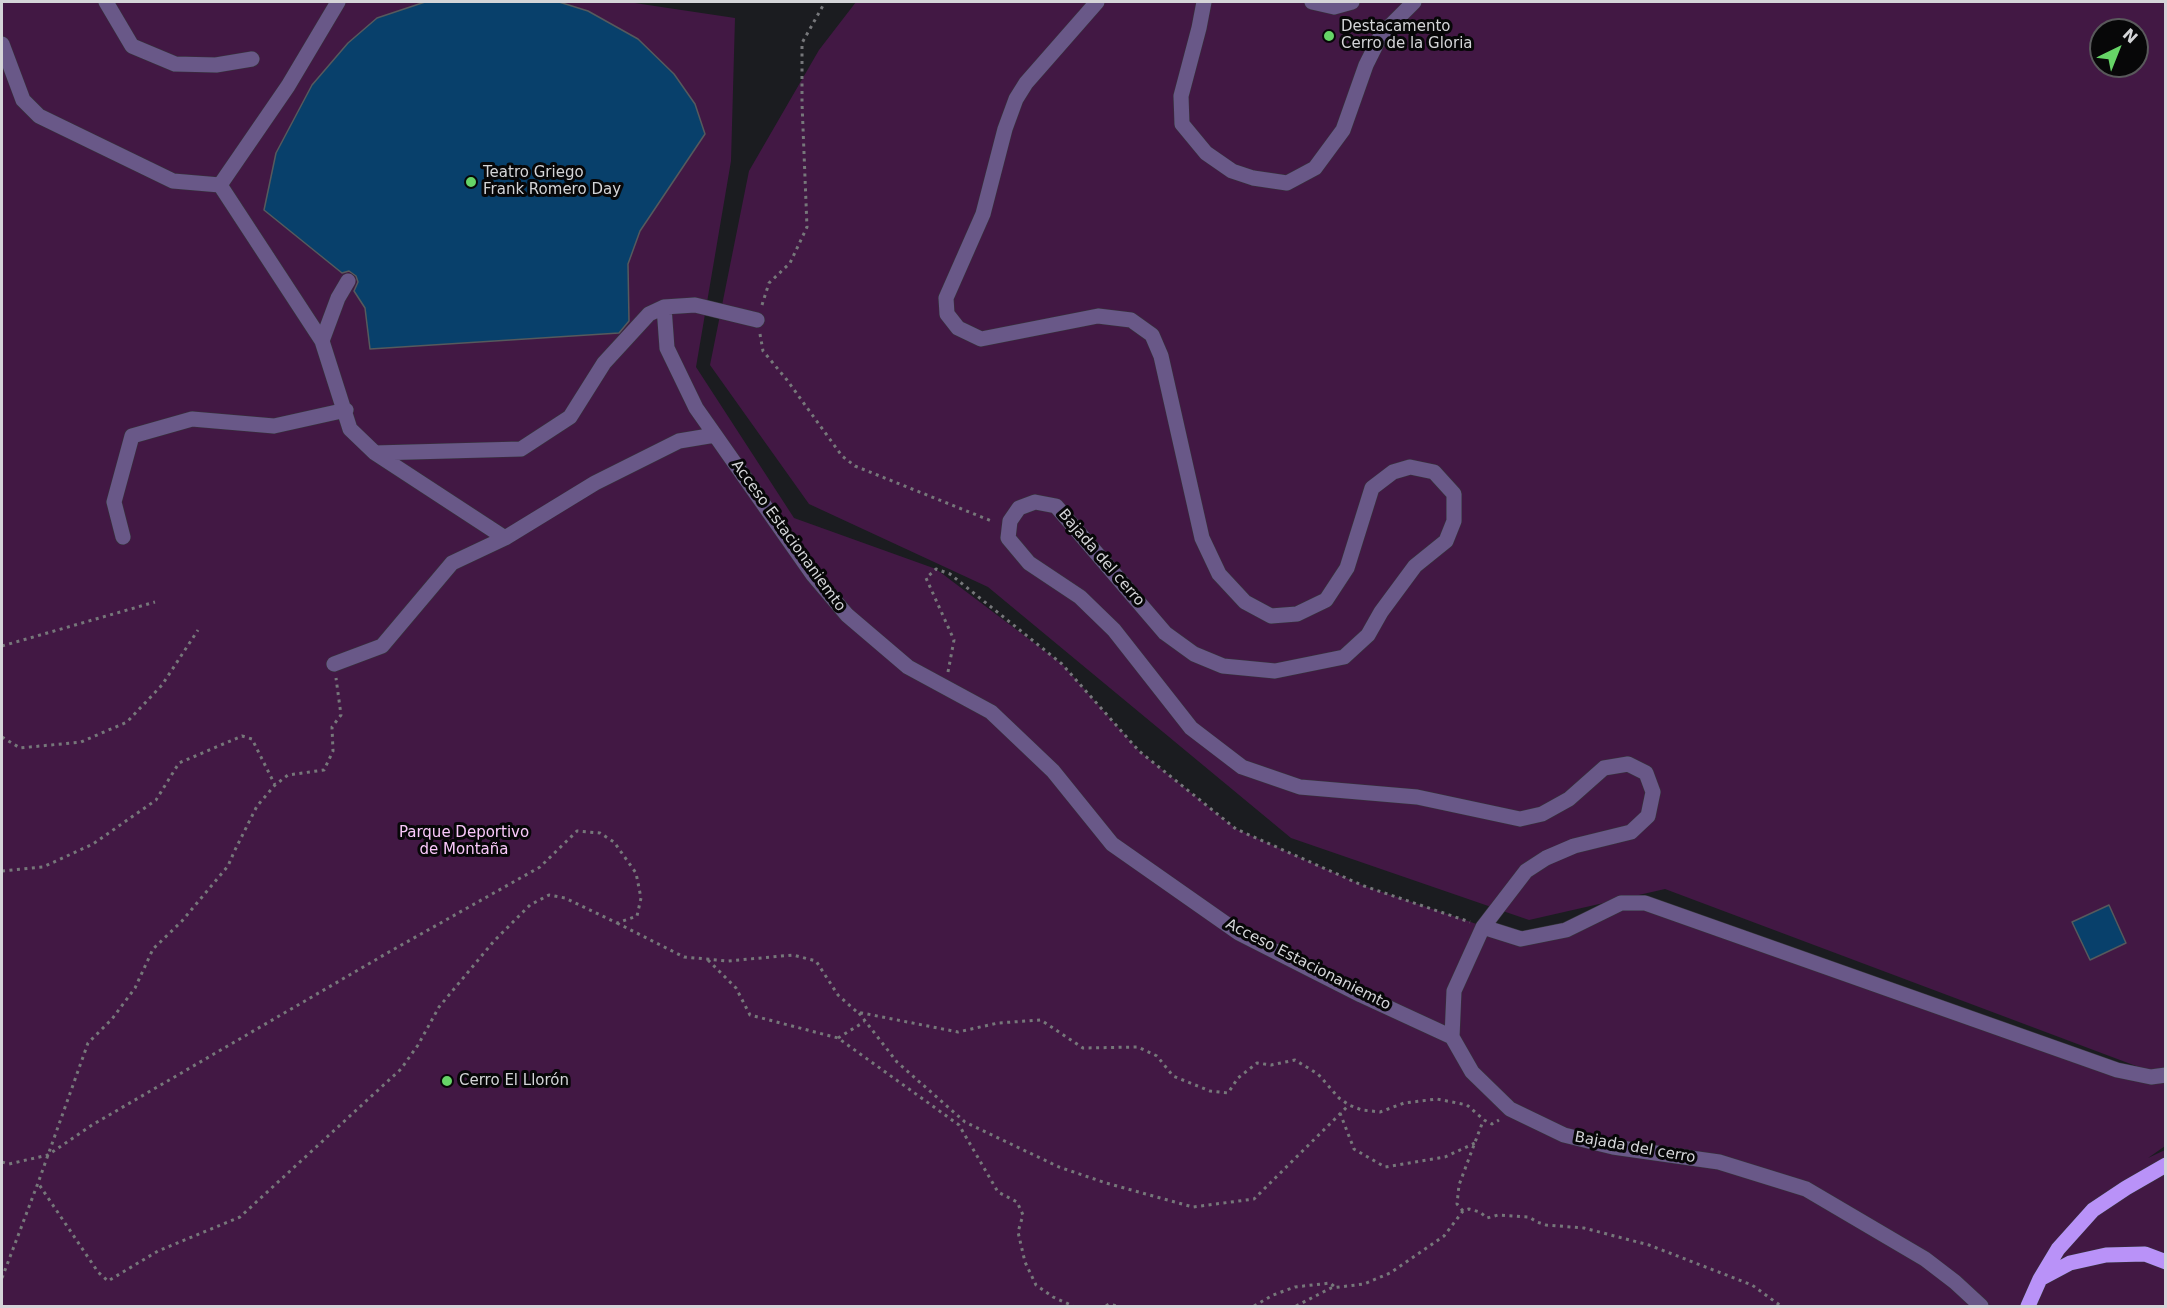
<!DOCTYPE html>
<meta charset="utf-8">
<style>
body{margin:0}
#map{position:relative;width:2167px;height:1308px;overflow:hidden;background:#1b1c20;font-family:"DejaVu Sans",sans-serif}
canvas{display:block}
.frame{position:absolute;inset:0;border:3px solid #d4d5d8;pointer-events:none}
.north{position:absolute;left:2089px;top:18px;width:60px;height:60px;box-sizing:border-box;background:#070708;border:2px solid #59595b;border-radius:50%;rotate:43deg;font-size:16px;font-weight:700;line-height:24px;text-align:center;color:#d4d5d8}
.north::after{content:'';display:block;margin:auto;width:21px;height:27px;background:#66d467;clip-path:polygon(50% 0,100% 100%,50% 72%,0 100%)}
</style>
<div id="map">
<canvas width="2167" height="1308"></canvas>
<div class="frame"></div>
<div class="north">N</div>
</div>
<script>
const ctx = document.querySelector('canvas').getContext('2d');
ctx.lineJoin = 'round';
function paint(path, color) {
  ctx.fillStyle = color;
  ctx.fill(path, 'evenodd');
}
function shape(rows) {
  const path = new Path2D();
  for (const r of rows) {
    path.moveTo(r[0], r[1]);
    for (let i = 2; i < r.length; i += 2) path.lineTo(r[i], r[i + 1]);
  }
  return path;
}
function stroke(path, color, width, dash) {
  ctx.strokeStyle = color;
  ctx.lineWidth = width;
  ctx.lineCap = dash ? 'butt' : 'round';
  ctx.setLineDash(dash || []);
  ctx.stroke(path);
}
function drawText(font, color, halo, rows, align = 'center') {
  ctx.font = font + ' "DejaVu Sans",sans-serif';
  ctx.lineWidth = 6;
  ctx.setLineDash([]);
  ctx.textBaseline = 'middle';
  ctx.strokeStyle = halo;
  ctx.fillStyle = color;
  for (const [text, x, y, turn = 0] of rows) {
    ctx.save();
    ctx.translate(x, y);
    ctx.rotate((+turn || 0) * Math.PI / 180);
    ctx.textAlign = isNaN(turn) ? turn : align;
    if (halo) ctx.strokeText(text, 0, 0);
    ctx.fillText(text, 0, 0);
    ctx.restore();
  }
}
paint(shape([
 [2,2,628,2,735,18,731,161,696,367,794,518,936,569,1062,664,1139,751,1236,829,1364,886,1521,939,1645,903,2150,1077,2165,1071,2165,1146,2148,1158,2165,1150,2165,1306,2,1306],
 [856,2,2165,2,2165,1067,2152,1072,1665,889,1529,920,1291,838,988,587,809,504,710,365,749,171,819,50],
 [2101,30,2137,30,2137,66,2101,66]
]), '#421844');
const building = shape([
 [425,2,559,2,588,11,638,39,674,74,695,104,705,134,640,231,628,264,629,321,619,333,370,349,365,308,354,291,358,282,356,276,349,271,342,273,264,210,276,153,312,85,348,43,377,18,425,2],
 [2109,905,2126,943,2090,960,2072,922,2109,905]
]);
paint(building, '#08406b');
stroke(building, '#565a5d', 1.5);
const minor = shape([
 [106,2,132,46,175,64,216,65,252,59],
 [1097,2,1026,83,1016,99,1005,129,983,214,946,298,947,314,958,328,981,339,1098,316,1131,320,1152,335,1161,356,1202,538,1219,574,1245,602,1271,616,1297,614,1326,600,1347,568,1372,488,1393,472,1410,467,1434,472,1454,494,1454,521,1446,541,1415,566,1381,612,1368,635,1344,657,1275,671,1223,666,1194,654,1165,633,1056,506,1035,502,1019,508,1010,521,1008,538,1029,563,1080,597,1114,630,1191,728,1242,767,1300,787,1417,797,1520,819,1542,814,1569,799,1604,768,1628,764,1646,773,1653,792,1648,816,1631,832,1574,846,1546,858,1526,871,1483,927,1454,991,1452,1037,1472,1072,1510,1109,1564,1135,1613,1147,1719,1162,1806,1189,1925,1259,1955,1282,1981,1306],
 [1204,2,1199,28,1181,96,1182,124,1206,153,1232,171,1253,178,1287,183,1315,168,1343,130,1366,65,1381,35,1414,2],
 [1312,2,1334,7,1352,2],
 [2,44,23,100,39,116,173,181,220,185],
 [220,185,322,341,350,429,375,453,505,538],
 [220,185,288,86,338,2],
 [664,307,667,348,696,408,715,435],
 [322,341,338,298,348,281],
 [375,453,521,449,570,417,604,363,649,314,664,307,695,305,757,320],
 [123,537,114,502,132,436,192,419,274,426,346,410],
 [334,664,382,646,452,563,505,538,595,483,679,441,715,435,813,575,847,615,908,667,991,712,1053,771,1112,844,1239,933,1361,995,1452,1037],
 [1483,927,1521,939,1566,930,1621,903,1645,903,2117,1070,2151,1077,2166,1075]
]);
const major = shape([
 [2040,1279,2058,1249,2093,1210,2126,1188,2166,1165],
 [2028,1306,2040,1279,2070,1263,2106,1255,2145,1254,2166,1262]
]);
stroke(minor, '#35363a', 16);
stroke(major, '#35363a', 16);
stroke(shape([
 [762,305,769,283,790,263,807,227,802,103,802,43,825,2],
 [760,334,763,351,787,380,842,456,855,466,994,522],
 [2,646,155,602],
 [948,672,954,640,926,578,936,569,950,574,1062,664,1139,751,1236,829,1364,886,1470,922],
 [2,737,20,748,81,742,127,722,162,685,198,630],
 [2,871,43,867,93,844,156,800,179,763,242,736,252,739,275,785],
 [617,923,684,957,728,961,793,955,816,961,838,995,857,1012,958,1032,998,1023,1041,1020,1083,1048,1138,1047,1157,1056,1173,1076,1210,1091,1228,1093,1238,1078,1257,1063,1271,1065,1295,1060,1318,1074,1339,1098,1349,1105,1362,1110,1380,1112,1404,1103,1437,1099,1467,1105,1484,1120,1492,1124,1499,1120],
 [708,960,736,988,750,1015,838,1038,959,1125,998,1192,1017,1202,1023,1215,1018,1232,1025,1262,1036,1285,1053,1297,1073,1306],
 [859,1013,897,1062,965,1122,1059,1167,1106,1183,1193,1207,1254,1199,1349,1105],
 [838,1038,864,1022],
 [1340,1113,1354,1149,1385,1167,1445,1157,1475,1143],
 [2,1162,9,1164,48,1155,92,1125,389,952,540,867,577,831,600,833,614,842,636,873,641,898,637,916,617,923,565,898,549,895,530,905,494,941,439,1007,418,1045,401,1069,240,1217,158,1251,108,1281,98,1272,38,1183],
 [1463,1211,1457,1204,1459,1185,1483,1121],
 [2,1278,38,1183,88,1043,112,1019,135,988,153,949,182,921,228,866,234,852,257,806,275,785,288,775,324,770,333,751,332,727,341,715,336,678],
 [1106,1306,1109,1304,1117,1306],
 [1254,1306,1273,1295,1295,1287,1330,1283,1335,1287],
 [1296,1306,1331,1288,1364,1284,1390,1273,1444,1236,1463,1211,1469,1209,1480,1212,1487,1218,1498,1215,1529,1217,1537,1222,1546,1225,1584,1228,1649,1245,1752,1285,1781,1306]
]), '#76777a', 3, [3, 4.5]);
stroke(minor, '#695888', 15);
stroke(major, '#b992f8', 15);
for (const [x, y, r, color] of [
 [1329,36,6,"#66d467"],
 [471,182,6,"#66d467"],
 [447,1081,6,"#66d467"]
]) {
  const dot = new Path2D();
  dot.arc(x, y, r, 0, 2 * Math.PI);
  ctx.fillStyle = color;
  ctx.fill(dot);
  stroke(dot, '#070708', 2);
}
drawText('15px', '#d4d5d8', '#070708', [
 ["Destacamento",1341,27],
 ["Cerro de la Gloria",1341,44],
 ["Teatro Griego",483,173],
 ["Frank Romero Day",483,190],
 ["Cerro El Llorón",459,1081]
], 'left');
drawText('15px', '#d4d5d8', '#070708', [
 ["Acceso Estacionaniemto",788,536,54],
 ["Bajada del cerro",1101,558,49],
 ["Acceso Estacionaniemto",1308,965,27],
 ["Bajada del cerro",1635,1148,10]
]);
drawText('15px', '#fac8fa', '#070708', [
 ["Parque Deportivo",464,833],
 ["de Montaña",464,850]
]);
</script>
